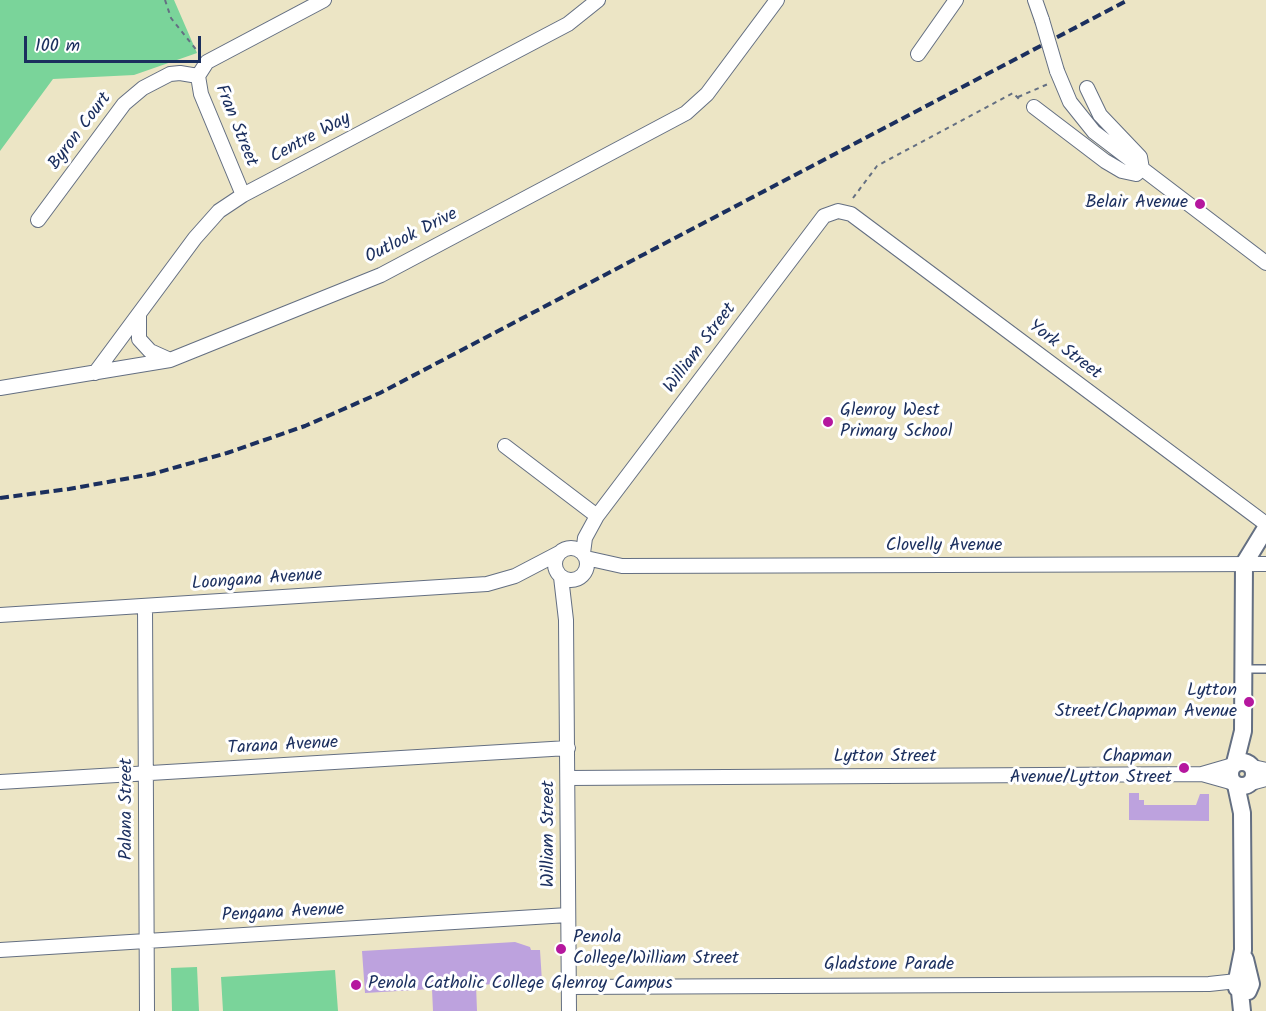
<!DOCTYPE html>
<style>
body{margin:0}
#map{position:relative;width:1266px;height:1011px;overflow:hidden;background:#ece5c5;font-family:Kalam,sans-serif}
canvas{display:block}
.scale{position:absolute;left:24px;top:36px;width:177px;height:27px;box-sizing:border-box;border:3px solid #1b2f5e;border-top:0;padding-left:8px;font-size:18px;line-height:21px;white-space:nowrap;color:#1b2f5e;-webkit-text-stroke:4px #fff;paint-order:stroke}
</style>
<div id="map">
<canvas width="1266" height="1011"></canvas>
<div class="scale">100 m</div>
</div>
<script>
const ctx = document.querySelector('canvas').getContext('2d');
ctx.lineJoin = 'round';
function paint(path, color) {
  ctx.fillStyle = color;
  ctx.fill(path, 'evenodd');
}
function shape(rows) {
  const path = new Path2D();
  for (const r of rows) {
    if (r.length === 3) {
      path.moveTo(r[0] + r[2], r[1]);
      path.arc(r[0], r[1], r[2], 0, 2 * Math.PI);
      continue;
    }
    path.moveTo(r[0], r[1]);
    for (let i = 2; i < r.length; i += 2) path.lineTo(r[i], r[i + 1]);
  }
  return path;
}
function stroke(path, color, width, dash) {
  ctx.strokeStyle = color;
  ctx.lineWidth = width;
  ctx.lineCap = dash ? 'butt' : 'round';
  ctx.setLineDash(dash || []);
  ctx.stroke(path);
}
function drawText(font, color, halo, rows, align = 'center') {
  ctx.font = font + ' Kalam,sans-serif';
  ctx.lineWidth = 6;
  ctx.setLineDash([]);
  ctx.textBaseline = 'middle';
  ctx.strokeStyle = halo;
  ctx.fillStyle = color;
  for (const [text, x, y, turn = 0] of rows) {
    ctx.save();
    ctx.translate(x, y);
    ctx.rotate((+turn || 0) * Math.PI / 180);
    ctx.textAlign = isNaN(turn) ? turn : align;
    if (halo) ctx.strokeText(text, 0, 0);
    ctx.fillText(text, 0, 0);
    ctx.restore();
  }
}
paint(shape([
 [0,0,174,0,197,53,134,75,53,79,0,151],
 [197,967,199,1011,172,1011,171,968],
 [335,970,338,1011,223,1011,221,977]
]), '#7ad49a');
paint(shape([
 [1129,793,1139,793,1139,800,1144,800,1144,805,1196,805,1200,794,1209,794,1209,821,1129,820],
 [515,942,530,947,531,950,540,950,542,982,476,985,477,1011,433,1011,432,989,365,993,362,951]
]), '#bda2de');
const service = shape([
 [1245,669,1266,669]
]);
const minor = shape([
 [1035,0,1042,20],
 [918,54,956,0],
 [1057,71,1070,102,1094,132,1266,263],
 [1034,107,1105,161,1122,171,1136,174,1142,169,1140,157,1100,115,1087,88],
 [243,195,201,94,198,76,207,62,324,0],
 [38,220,124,104,143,88,170,74,180,73,198,76],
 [139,314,139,339,150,351,170,360],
 [95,373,195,238,219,211,243,195,568,24,598,0],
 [0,388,170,360,381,275,686,113,707,94,777,0],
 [505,446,597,516],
 [571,564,16],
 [583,553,585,538,597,516,824,216,838,211,851,214,1266,524],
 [586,558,622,566,1266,564],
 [561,577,566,620,569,1011],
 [145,606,147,1011],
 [0,615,487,584,515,576,559,553],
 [1253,767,1266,770],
 [1202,774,1234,783],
 [568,778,1202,774,1233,765],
 [0,782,568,748],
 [1251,783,1266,779],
 [0,950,568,915],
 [569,987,1209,984,1237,981]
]);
const tertiary = shape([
 [1242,774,12],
 [1235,763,1243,731,1244,564,1266,528],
 [1236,785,1242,813,1243,950,1237,980],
 [1245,959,1251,984,1248,991,1242,992,1237,988,1236,983,1239,978,1245,977],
 [1240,992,1242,1011]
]);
stroke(service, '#646f82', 10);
stroke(minor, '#646f82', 16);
stroke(tertiary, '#646f82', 20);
stroke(shape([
 [165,0,171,18,198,52],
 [1018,97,1048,84],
 [853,198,877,166,886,161,1013,93,1021,101]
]), '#646f82', 2, [4.5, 4.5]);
stroke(service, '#fff', 7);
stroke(minor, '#fff', 14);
stroke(tertiary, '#fff', 16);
stroke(shape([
 [0,498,69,489,152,474,227,453,305,426,380,393,1128,0]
]), '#1b2f5e', 4, [9, 4.5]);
const minorBridge = shape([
 [1042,20,1057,71]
]);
stroke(minorBridge, '#646f82', 16, []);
stroke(minorBridge, '#fff', 14);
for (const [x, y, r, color] of [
 [1200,204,6,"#b5179e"],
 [828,422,6,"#b5179e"],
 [1249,702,6,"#b5179e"],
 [1184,768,6,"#b5179e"],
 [561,949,6,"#b5179e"],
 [356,985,6,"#b5179e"]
]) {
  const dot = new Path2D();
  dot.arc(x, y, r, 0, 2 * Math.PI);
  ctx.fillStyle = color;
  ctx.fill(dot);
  stroke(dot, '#fff', 2);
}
drawText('18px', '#1b2f5e', '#fff', [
 ["Fran Street",235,126,68],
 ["Byron Court",81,132,-53],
 ["Centre Way",311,139,-28],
 ["Outlook Drive",412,237,-27],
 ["William Street",701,349,-53],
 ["York Street",1064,351,37],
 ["Clovelly Avenue",944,547],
 ["Loongana Avenue",257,581,-4],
 ["Tarana Avenue",283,747,-3],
 ["Lytton Street",885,758],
 ["Palana Street",128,809,-90],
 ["William Street",550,834,-90],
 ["Pengana Avenue",283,914,-3],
 ["Gladstone Parade",889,966]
]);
drawText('18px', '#1b2f5e', '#fff', [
 ["Belair Avenue",1188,204],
 ["Glenroy West",840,412,"left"],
 ["Primary School",840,433,"left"],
 ["Lytton",1237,692],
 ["Street/Chapman Avenue",1237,713],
 ["Chapman",1172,758],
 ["Avenue/Lytton Street",1172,779],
 ["Penola",573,939,"left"],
 ["College/William Street",573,960,"left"],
 ["Penola Catholic College Glenroy Campus",368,985,"left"]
], 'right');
</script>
